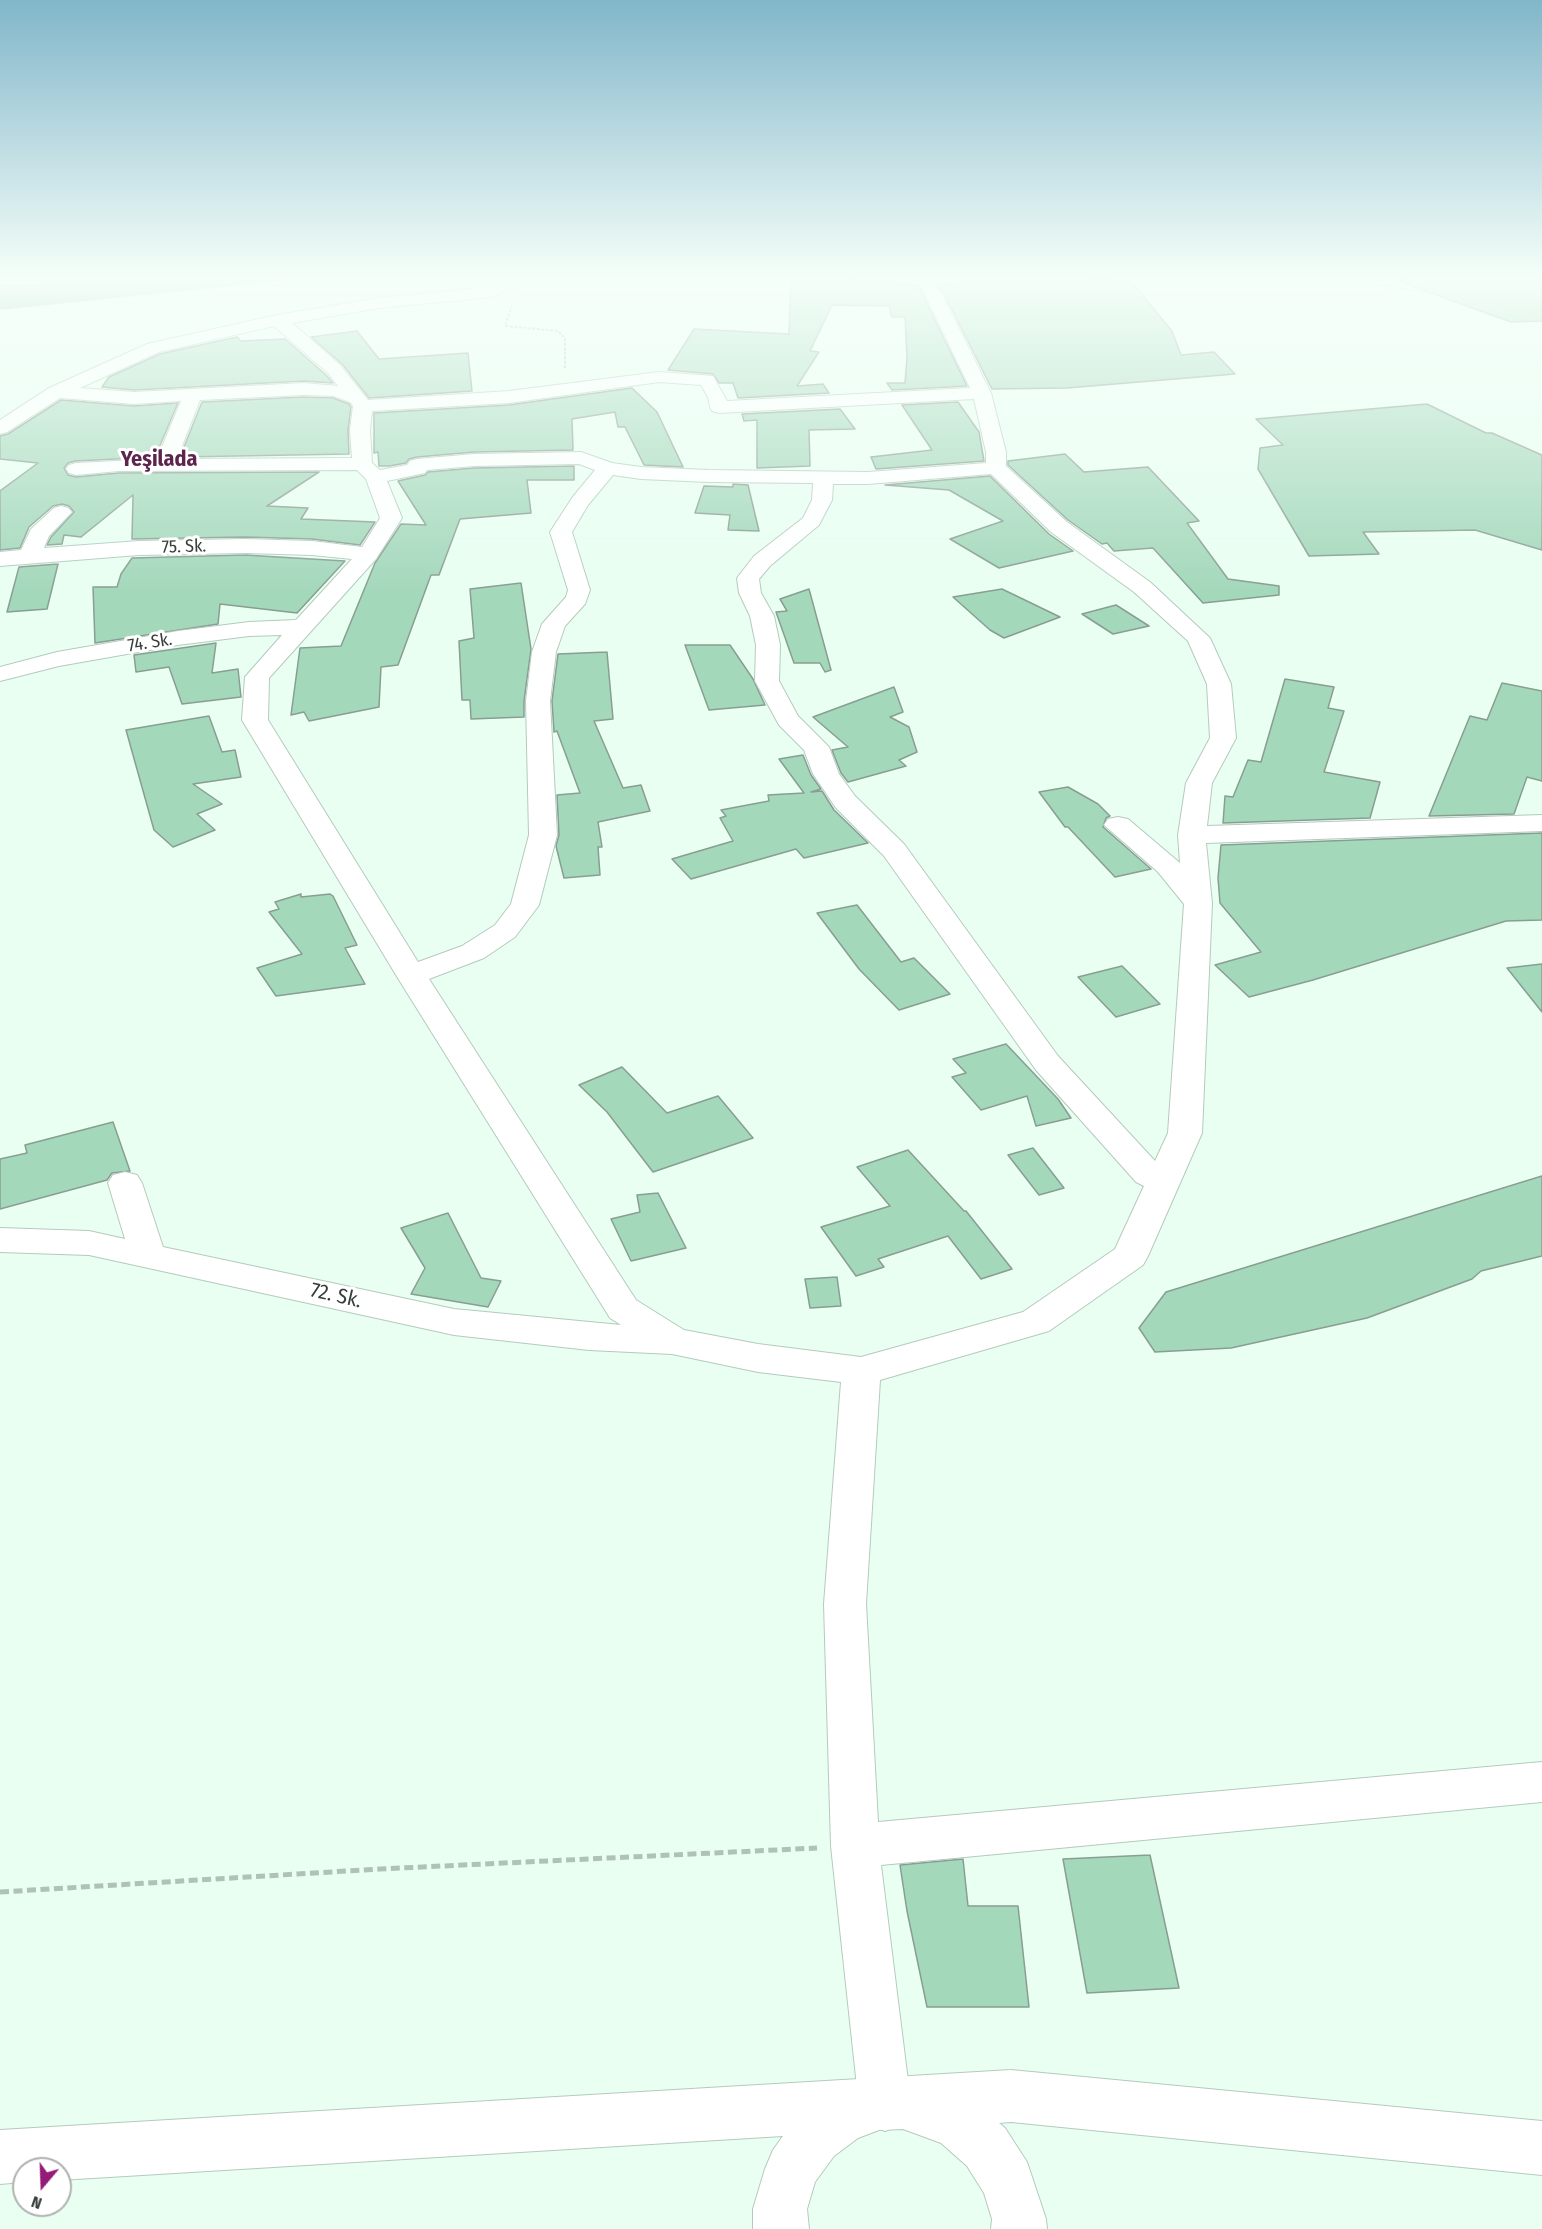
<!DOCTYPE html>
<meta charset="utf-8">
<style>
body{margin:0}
#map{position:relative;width:1542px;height:2229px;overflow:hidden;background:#e9fff2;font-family:"Fira Sans Condensed",sans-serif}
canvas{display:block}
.north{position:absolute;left:12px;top:2157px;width:60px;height:60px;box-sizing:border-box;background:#fff;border:2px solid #afb2b0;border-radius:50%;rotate:199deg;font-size:16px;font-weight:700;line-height:24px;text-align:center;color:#373f3a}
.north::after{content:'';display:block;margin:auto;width:21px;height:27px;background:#941b77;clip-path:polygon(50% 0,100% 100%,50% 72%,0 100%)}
</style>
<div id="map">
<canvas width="1542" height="2229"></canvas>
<div class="north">N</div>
</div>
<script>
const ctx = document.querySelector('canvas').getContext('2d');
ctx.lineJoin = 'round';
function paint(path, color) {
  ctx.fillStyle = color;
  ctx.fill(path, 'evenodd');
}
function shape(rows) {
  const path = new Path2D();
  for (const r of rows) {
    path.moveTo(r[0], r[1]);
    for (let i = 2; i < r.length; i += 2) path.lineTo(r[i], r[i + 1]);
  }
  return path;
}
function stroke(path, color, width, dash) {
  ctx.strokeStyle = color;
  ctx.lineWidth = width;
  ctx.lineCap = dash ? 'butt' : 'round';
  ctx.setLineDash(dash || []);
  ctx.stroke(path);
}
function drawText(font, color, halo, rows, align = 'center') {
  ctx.font = font + ' "Fira Sans Condensed",sans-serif';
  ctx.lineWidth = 6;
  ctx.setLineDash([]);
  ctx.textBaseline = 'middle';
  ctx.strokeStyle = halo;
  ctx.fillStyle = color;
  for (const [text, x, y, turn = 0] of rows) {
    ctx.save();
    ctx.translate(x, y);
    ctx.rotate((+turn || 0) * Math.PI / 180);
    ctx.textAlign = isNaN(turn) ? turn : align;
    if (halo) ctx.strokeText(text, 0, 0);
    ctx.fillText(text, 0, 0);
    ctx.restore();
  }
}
paint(shape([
 [80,279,299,279,0,310,0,284,21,285]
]), '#87b99e');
const building = shape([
 [791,279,852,279,918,285,967,386,892,390,887,383,905,383,907,358,905,317,892,317,889,306,832,305,810,351,819,352,797,386,823,384,829,393,738,398,733,383,719,383,713,374,668,370,694,329,789,334,791,279],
 [958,279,1022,279,1024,282,1104,279,1130,280,1172,331,1181,355,1214,352,1235,374,1067,388,992,389,939,284,961,284,958,279],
 [1401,279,1542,279,1542,321,1511,322,1401,282,1401,279],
 [357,331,379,359,468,353,472,391,369,398,342,364,311,337,357,331],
 [237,337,241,341,285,339,326,375,333,383,304,381,134,390,102,387,109,377,160,354,237,337],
 [632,388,657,412,683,467,644,465,625,427,618,427,615,412,572,419,573,450,474,452,417,457,409,459,406,463,389,466,379,466,378,452,374,453,374,413,509,405,632,388],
 [304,397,333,398,349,404,351,407,348,430,349,454,180,457,202,402,304,397],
 [61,400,134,406,178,403,155,457,75,461,68,463,64,468,68,475,76,477,119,473,319,472,267,506,308,508,301,519,375,522,360,545,312,539,245,537,132,539,133,495,81,537,64,535,62,544,47,545,51,537,74,512,69,506,62,504,53,506,29,527,20,548,0,550,0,491,38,463,0,459,0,436,8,434,61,400],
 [958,402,979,432,984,461,876,469,871,457,932,450,902,405,958,402],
 [1427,404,1486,433,1492,433,1542,455,1542,550,1475,530,1363,532,1379,554,1309,556,1258,469,1260,448,1283,445,1256,419,1427,404],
 [840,409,855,429,809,430,810,466,757,468,757,420,744,421,742,414,840,409],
 [1065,454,1084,472,1148,467,1199,521,1187,523,1228,579,1279,586,1279,595,1203,603,1153,548,1114,551,1107,543,1102,544,1068,520,1008,465,1008,461,1065,454],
 [574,466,574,480,527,480,531,513,460,519,439,575,431,575,398,665,381,667,379,707,309,721,304,712,291,715,300,648,341,646,375,563,401,524,426,525,398,481,425,475,428,472,474,468,574,466],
 [990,476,1049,534,1073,551,999,568,950,539,1003,521,949,490,885,485,990,476],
 [733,484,748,485,759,531,728,530,730,515,695,513,704,486,733,487,733,484],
 [245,555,345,561,297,613,220,604,218,624,95,643,93,587,117,587,121,574,132,558,245,555],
 [58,564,47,609,7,612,19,567,58,564],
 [521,583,531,649,524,701,524,717,471,719,470,700,462,700,459,641,474,638,470,589,521,583],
 [809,589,831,670,825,672,820,663,794,663,776,612,787,611,780,599,809,589],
 [1002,589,1060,617,1004,638,990,630,953,597,1002,589],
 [1116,605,1149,626,1113,634,1082,614,1116,605],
 [216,643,212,673,238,669,241,697,182,704,169,667,136,672,134,655,216,643],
 [685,645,730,645,753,679,765,705,709,710,685,645],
 [607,652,613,719,594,721,623,788,641,785,650,811,598,822,602,847,598,847,600,875,564,878,556,846,559,835,557,795,580,793,557,731,554,732,552,701,558,654,607,652],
 [1285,679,1334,687,1328,708,1344,711,1324,772,1380,782,1370,818,1223,823,1225,796,1233,797,1248,760,1261,762,1285,679],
 [1502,683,1542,691,1542,781,1527,777,1514,814,1429,816,1470,716,1487,720,1502,683],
 [894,687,903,712,890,717,909,727,917,752,899,760,906,766,848,782,841,773,832,750,848,747,813,717,894,687],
 [209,716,222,752,235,750,241,777,193,784,222,804,197,814,215,830,173,847,154,830,126,730,209,716],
 [803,755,811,775,821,789,811,792,822,791,834,810,868,843,804,858,796,849,691,879,672,859,733,841,720,818,726,816,721,810,769,801,768,795,804,793,779,759,803,755],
 [1068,787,1098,804,1110,816,1106,818,1103,827,1151,869,1115,877,1068,827,1065,827,1039,792,1068,787],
 [1542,833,1542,920,1506,921,1313,980,1249,997,1215,965,1261,952,1220,903,1218,878,1221,845,1542,833],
 [301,894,301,897,330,894,333,896,357,945,345,948,365,984,276,996,257,968,302,954,269,912,279,909,275,902,301,894],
 [857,905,901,962,914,958,950,994,899,1010,859,969,817,913,857,905],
 [1542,964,1542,1012,1507,968,1542,964],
 [1122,966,1160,1004,1116,1017,1078,977,1122,966],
 [1006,1044,1058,1099,1071,1118,1036,1126,1027,1096,981,1110,952,1077,966,1073,953,1059,1006,1044],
 [622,1067,667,1113,718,1096,753,1138,653,1172,607,1112,579,1085,622,1067],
 [113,1122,130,1171,112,1173,107,1180,0,1209,0,1159,27,1153,25,1145,113,1122],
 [1033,1148,1064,1188,1039,1195,1008,1155,1033,1148],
 [908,1150,964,1211,966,1211,1012,1269,981,1279,948,1236,878,1259,884,1267,856,1276,821,1227,890,1206,857,1167,908,1150],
 [1542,1176,1542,1256,1481,1271,1472,1279,1367,1318,1231,1348,1155,1352,1139,1328,1166,1292,1542,1176],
 [658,1193,686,1248,631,1261,611,1219,640,1212,637,1195,658,1193],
 [448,1213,481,1278,501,1281,488,1307,411,1294,425,1268,401,1228,448,1213],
 [837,1277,841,1306,810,1308,805,1279,837,1277],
 [1150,1855,1179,1988,1087,1993,1063,1859,1150,1855],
 [963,1859,968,1906,1018,1906,1029,2007,927,2007,907,1911,900,1865,963,1859]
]);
paint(building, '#a4d8bb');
stroke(building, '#899e92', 1.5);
const minor = shape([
 [506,279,558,279,550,284,515,287,492,297,379,308,292,323,340,365,368,400,509,391,659,372,713,376,727,401,970,388,918,279,934,279,991,393,1006,452,1006,466,1067,522,1150,582,1210,638,1231,684,1236,738,1212,783,1207,826,1542,815,1542,831,1206,843,1212,903,1202,1133,1148,1256,1143,1265,1049,1331,880,1380,866,1604,878,1822,1542,1762,1542,1802,881,1865,911,2105,904,2124,885,2131,866,2124,859,2105,831,1846,824,1604,841,1382,758,1372,672,1354,589,1350,454,1335,89,1255,0,1252,0,1228,89,1231,125,1239,108,1183,113,1175,125,1172,137,1175,142,1183,163,1247,454,1309,621,1325,610,1318,396,975,242,720,245,677,282,635,249,636,178,645,59,666,0,681,0,667,57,652,178,631,249,622,296,620,352,559,312,555,245,553,139,555,0,566,0,552,21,550,31,529,54,508,61,506,68,508,72,512,49,536,44,548,139,541,245,539,312,541,362,547,380,518,366,479,357,470,119,471,76,475,69,473,66,469,69,465,76,463,157,459,181,401,134,404,60,398,7,432,0,434,0,420,49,388,147,344,277,315,379,298,488,287,506,279],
 [274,326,328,373,338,386,304,383,134,392,80,388,159,352,274,326],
 [659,382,701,385,708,397,710,407,712,411,719,413,974,399,986,452,986,463,868,472,709,470,641,467,612,463,581,452,474,454,417,459,410,461,407,465,380,470,372,463,370,430,372,411,509,403,659,382],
 [304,395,333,396,350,402,353,406,350,430,352,458,177,459,200,400,304,395],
 [579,464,595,470,572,498,550,532,568,590,566,597,542,624,532,652,526,701,529,835,511,904,495,925,462,946,418,962,268,720,269,678,376,559,402,518,387,481,425,473,427,470,474,466,579,464],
 [991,474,1051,532,1134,592,1188,641,1207,684,1210,738,1186,783,1178,835,1180,863,1128,819,1118,817,1108,819,1104,825,1158,872,1184,904,1168,1133,1155,1161,1058,1056,904,844,855,796,839,774,829,747,798,716,779,681,780,645,774,616,761,593,759,579,770,566,819,525,832,500,833,484,868,484,991,474],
 [613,475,641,479,709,482,813,483,812,500,803,518,754,556,737,578,739,593,750,616,756,645,755,681,779,725,804,750,813,774,836,808,884,856,1036,1070,1136,1182,1144,1186,1115,1249,1023,1312,861,1357,758,1344,684,1330,636,1300,429,979,484,958,515,937,539,905,557,835,550,701,556,652,565,626,585,604,590,590,572,532,588,505,613,475]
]);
const major = shape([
 [1011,2070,1542,2121,1542,2175,1011,2122,999,2123,1005,2128,1027,2162,1046,2219,1047,2229,991,2229,992,2219,984,2193,967,2166,941,2143,903,2129,879,2130,858,2138,834,2156,815,2182,807,2209,809,2229,753,2229,753,2209,765,2169,773,2150,783,2136,60,2180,60,2169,24,2169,24,2182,0,2184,0,2130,1011,2070]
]);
stroke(minor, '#b5cabe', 2);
stroke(major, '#b5cabe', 2);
stroke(shape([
 [1378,285,1489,302,1542,317],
 [512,305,505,326,558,331,565,338,565,369]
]), '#b0c2b8', 2, [3, 1.5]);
stroke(shape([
 [0,1892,380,1869,817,1848]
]), '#b0c2b8', 5, [9, 4.5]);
paint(minor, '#fff');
paint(major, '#fff');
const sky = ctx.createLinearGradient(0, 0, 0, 591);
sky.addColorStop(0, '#81b6ca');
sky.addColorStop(0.47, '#f5fff9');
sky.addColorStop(1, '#f5fff900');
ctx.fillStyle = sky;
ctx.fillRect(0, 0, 1542, 591);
drawText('18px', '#373f3a', '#fff', [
 ["75. Sk.",184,547,-2],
 ["74. Sk.",150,643,-9]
]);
drawText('21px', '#373f3a', '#fff', [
 ["72. Sk.",336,1296,13]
]);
drawText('bold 22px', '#5d244d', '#fff', [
 ["Yeşilada",159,460]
]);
</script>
